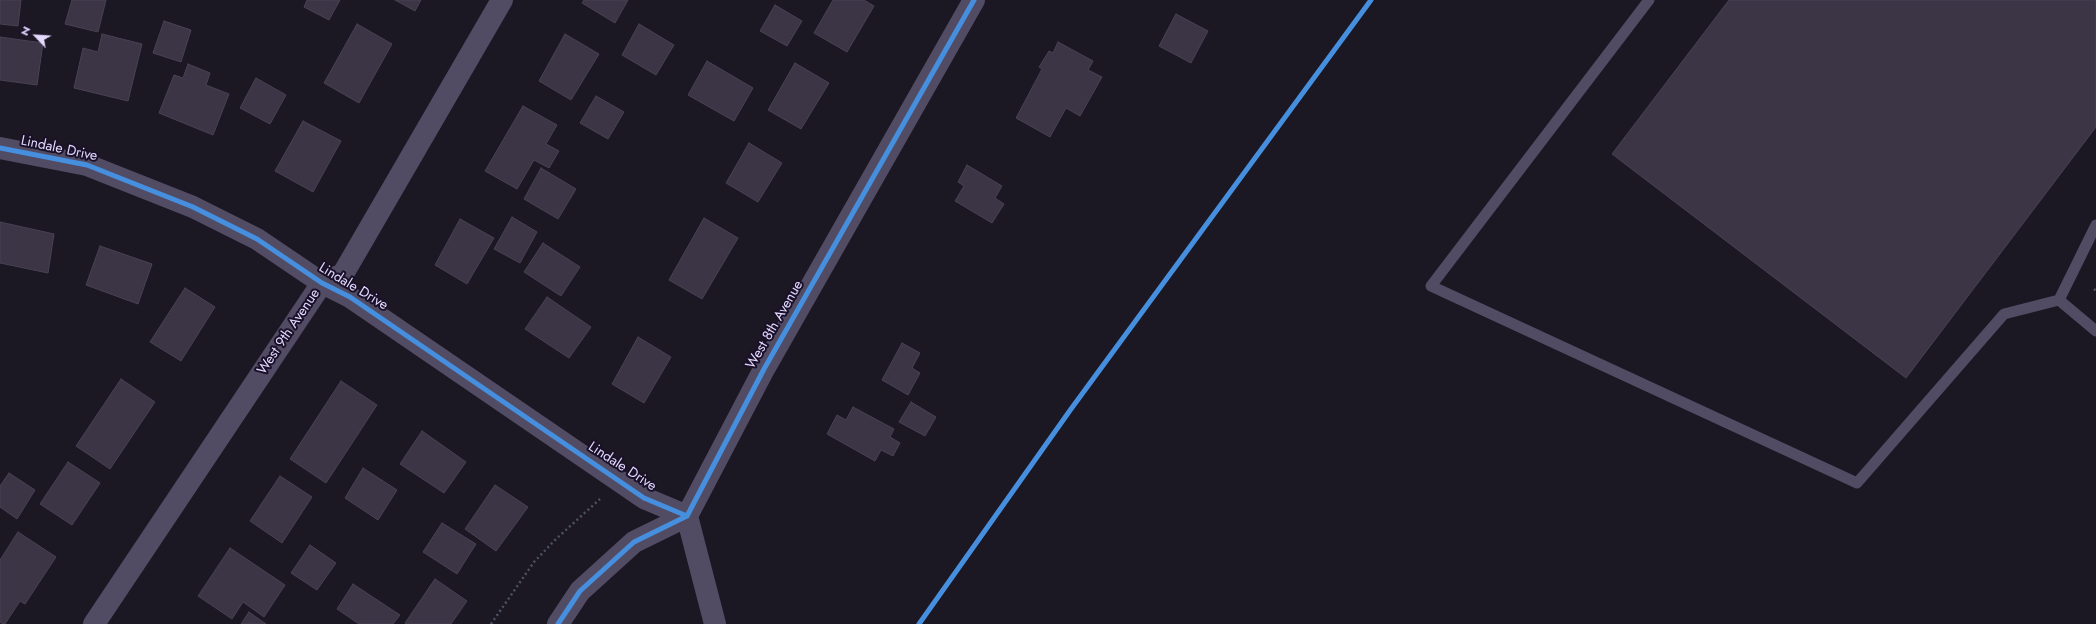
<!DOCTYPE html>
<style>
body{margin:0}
#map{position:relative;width:2096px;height:624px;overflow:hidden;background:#1b1723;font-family:Jost,sans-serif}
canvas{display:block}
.north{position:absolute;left:16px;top:16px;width:40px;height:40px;-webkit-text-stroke:3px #191129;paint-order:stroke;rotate:295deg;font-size:11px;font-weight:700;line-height:16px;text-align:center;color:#e4dafe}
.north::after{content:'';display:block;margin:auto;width:14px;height:18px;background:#e4dafe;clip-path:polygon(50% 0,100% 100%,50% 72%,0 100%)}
</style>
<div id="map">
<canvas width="2096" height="624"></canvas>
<div class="north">N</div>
</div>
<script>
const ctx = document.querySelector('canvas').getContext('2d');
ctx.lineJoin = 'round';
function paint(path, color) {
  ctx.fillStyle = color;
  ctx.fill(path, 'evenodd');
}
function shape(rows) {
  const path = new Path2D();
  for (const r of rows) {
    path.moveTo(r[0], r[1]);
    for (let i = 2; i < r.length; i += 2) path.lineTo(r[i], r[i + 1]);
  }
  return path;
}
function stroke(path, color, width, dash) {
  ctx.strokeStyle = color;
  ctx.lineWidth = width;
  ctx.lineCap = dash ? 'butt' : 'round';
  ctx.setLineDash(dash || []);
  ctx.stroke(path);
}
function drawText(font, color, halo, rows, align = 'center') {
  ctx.font = font + ' Jost,sans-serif';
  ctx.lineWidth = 4;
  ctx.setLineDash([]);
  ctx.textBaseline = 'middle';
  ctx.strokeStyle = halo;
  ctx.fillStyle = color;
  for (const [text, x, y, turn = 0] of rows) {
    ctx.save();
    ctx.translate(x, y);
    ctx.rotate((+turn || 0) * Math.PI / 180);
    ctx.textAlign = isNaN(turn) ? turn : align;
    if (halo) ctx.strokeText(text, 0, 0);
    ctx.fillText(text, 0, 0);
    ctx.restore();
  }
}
const building = shape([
 [0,0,21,0,18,26,0,24,0,0],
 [72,0,106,0,98,32,65,24,72,0],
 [307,0,340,0,329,20,304,7,307,0],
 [395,0,421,0,415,11,395,0],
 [584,0,628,0,615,23,582,3,584,0],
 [833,0,864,0,874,6,847,52,814,33,833,0],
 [1729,0,2096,0,2096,127,1906,378,1612,154,1729,0],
 [775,5,802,21,787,46,760,31,775,5],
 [1176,14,1208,31,1191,63,1159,46,1176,14],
 [164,21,191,30,181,62,153,53,164,21],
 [357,24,392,44,359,103,324,83,357,24],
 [639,24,674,45,656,75,622,55,639,24],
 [102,34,142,44,128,101,74,88,83,48,98,52,102,34],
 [565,34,599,54,571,100,539,81,565,34],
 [0,37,43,43,37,85,0,80,0,37],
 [1058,42,1093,61,1088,70,1102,77,1080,116,1066,108,1050,137,1016,118,1042,69,1039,67,1049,51,1053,53,1058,42],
 [707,61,753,88,734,121,688,95,707,61],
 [795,63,829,83,801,129,768,110,795,63],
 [188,64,210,73,206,85,229,94,213,135,159,113,174,75,183,78,188,64],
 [256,78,286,95,270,124,240,108,256,78],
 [596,96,624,112,608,139,580,123,596,96],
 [523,106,557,125,546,144,559,151,549,168,534,160,517,189,485,171,523,106],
 [303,121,341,141,313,192,275,171,303,121],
 [749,143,782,163,758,202,726,183,749,143],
 [967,165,1002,186,995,198,1004,204,992,223,955,201,964,186,958,182,967,165],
 [541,168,576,189,558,219,524,199,541,168],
 [512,217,537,232,520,263,494,249,512,217],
 [704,218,738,238,702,299,669,280,704,218],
 [460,219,494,238,467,284,435,265,460,219],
 [0,222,54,234,48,273,0,263,0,222],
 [543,243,580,267,561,296,524,272,543,243],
 [100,246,152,264,138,304,86,285,100,246],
 [185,288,215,307,181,361,150,342,185,288],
 [547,297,591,327,569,358,525,329,547,297],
 [638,337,671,357,644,403,612,384,638,337],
 [902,343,920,353,912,368,920,373,908,395,882,380,902,343],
 [121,379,155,402,110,469,76,446,121,379],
 [341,381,377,405,326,483,290,459,341,381],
 [911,402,936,417,925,436,899,422,911,402],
 [853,407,894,429,890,437,900,443,893,456,881,450,875,461,827,434,837,415,846,420,853,407],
 [422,431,466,462,444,493,400,464,422,431],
 [68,462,100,483,72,525,40,504,68,462],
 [363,468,397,490,378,520,345,498,363,468],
 [9,473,35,490,17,519,0,507,0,486,9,473],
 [280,476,312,497,282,543,250,521,280,476],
 [495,485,528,507,496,551,465,529,495,485],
 [442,523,476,544,457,574,423,552,442,523],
 [18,532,56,557,25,604,20,601,5,624,3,624,0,622,0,560,18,532],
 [310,545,336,563,317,590,291,573,310,545],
 [230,548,285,585,264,617,243,602,232,619,198,596,230,548],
 [435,579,467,601,451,624,406,624,405,623,435,579],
 [353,584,400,615,393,624,359,624,337,609,353,584],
 [249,612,266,624,241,624,249,612]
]);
paint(building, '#3b3545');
stroke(building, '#494256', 1);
stroke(shape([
 [2094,289,2096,291],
 [491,624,534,562,556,539,600,499]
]), '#4c5464', 2.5, [2, 3]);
stroke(shape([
 [1649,0,1431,286,1857,483,2004,314,2059,300],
 [2059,300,2096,225],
 [2059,300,2096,331]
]), '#514c64', 11);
stroke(shape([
 [0,148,87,165,193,207,257,239,322,283,350,297,644,498,687,516],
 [687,516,715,624],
 [94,624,322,283,343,274,502,0],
 [558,624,580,591,634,542,687,516,764,369,974,0]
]), '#514c64', 22);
stroke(shape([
 [0,148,87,165,193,207,257,239,322,283,350,297,644,498,687,516],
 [558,624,580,591,634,542,687,516,764,369,974,0],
 [919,624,1071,409,1371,0]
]), '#468fdf', 5);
drawText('14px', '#e4dafe', '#191129', [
 ["Lindale Drive",59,149,12],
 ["Lindale Drive",353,287,31],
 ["West 8th Avenue",775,325,-60],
 ["West 9th Avenue",289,332,-56],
 ["Lindale Drive",622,467,33]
]);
</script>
